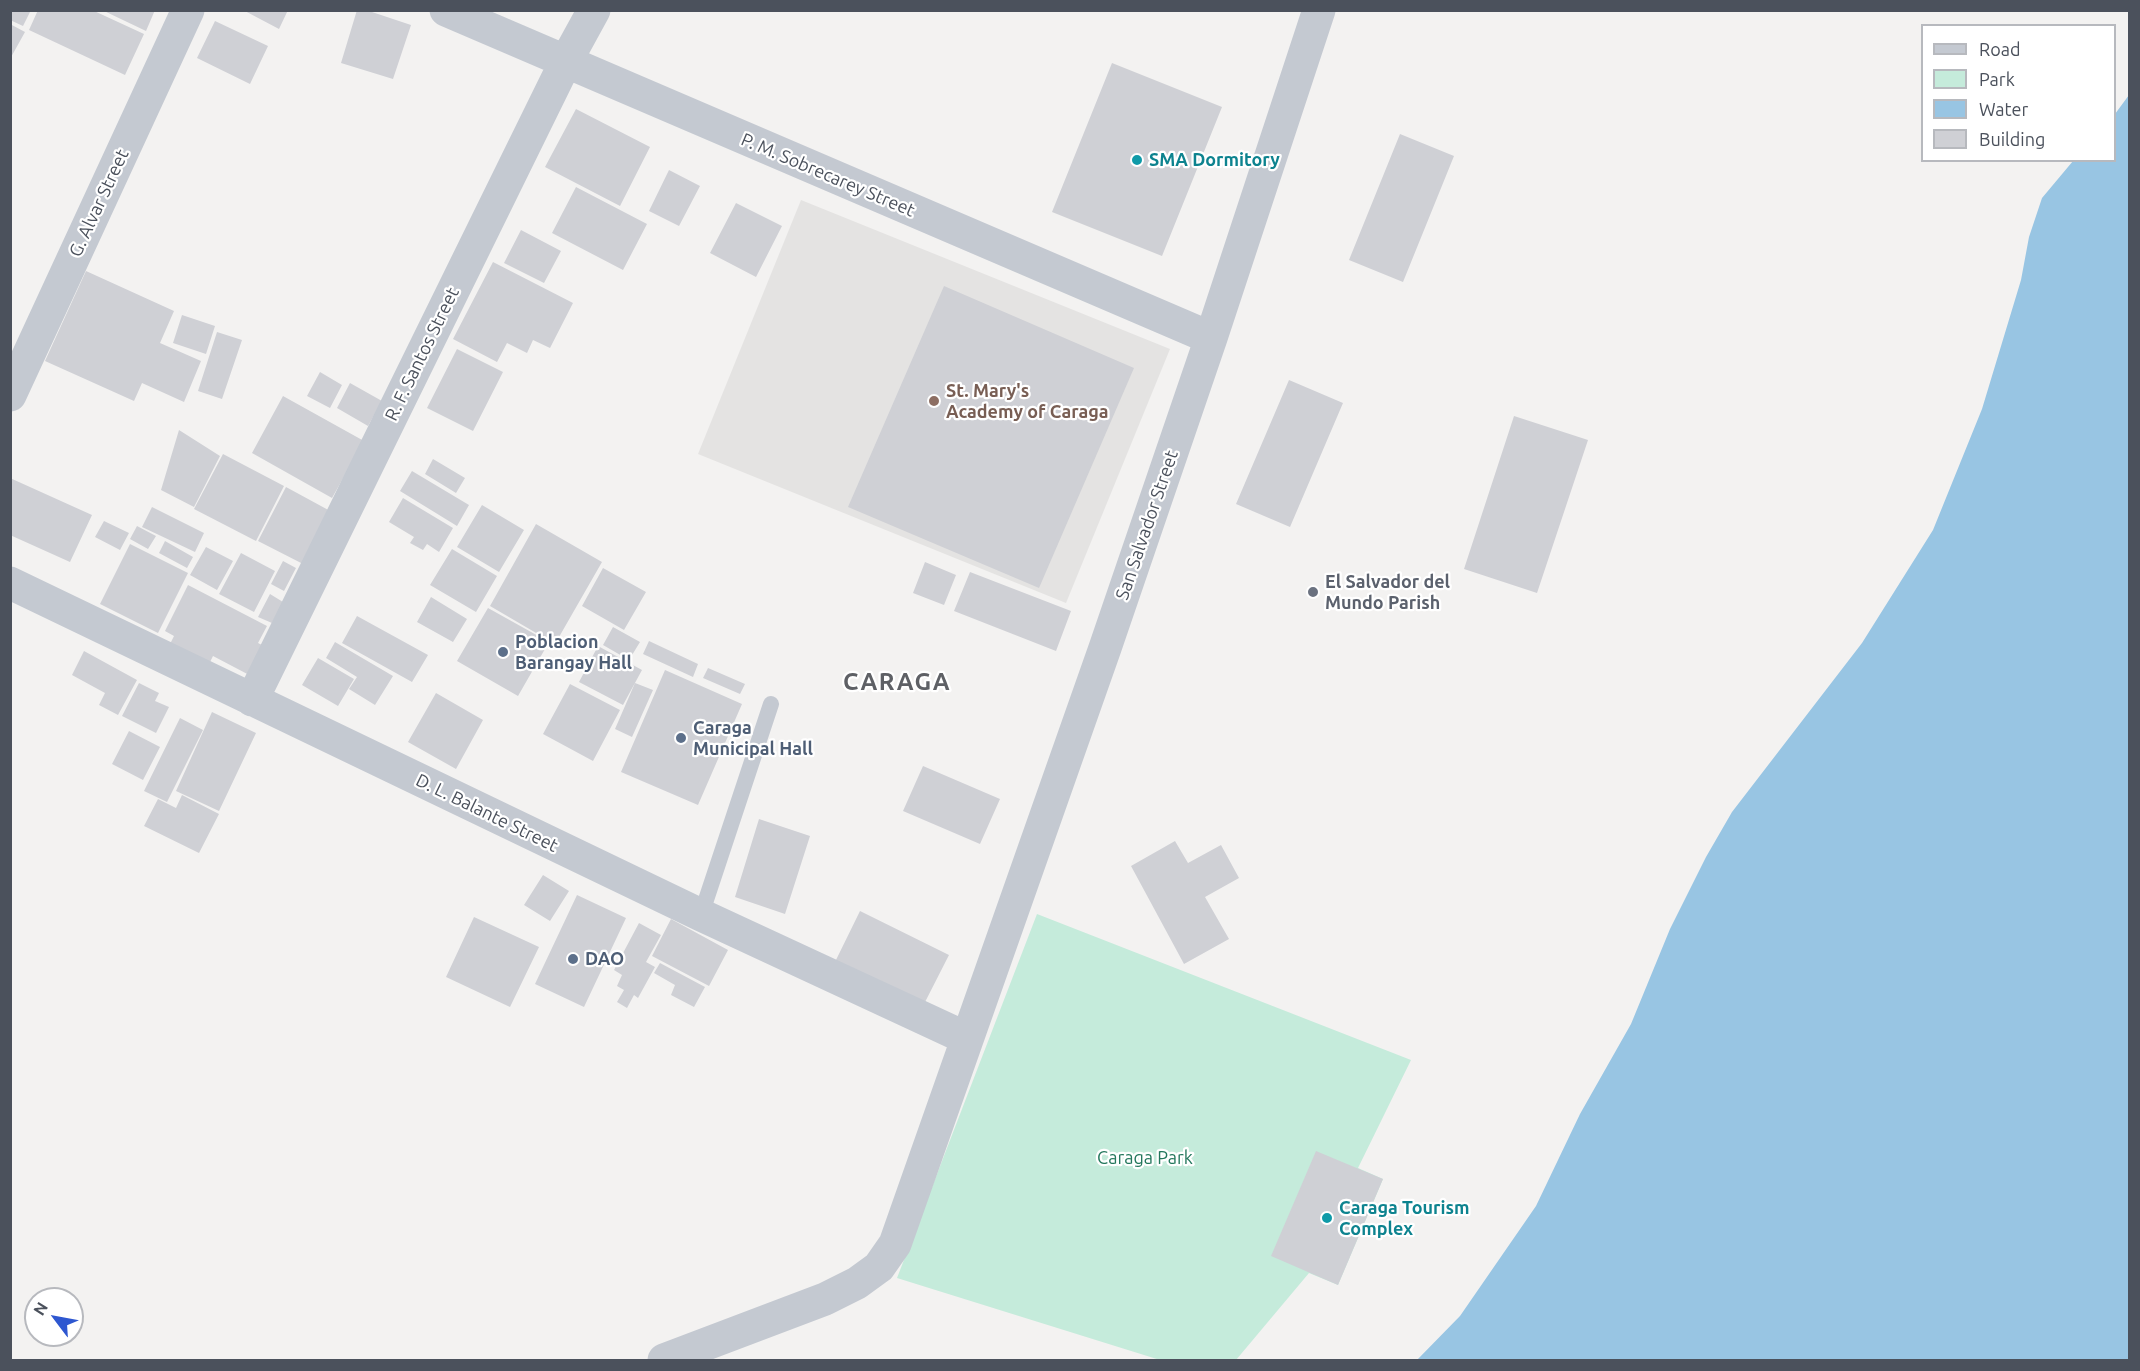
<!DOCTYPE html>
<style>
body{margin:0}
#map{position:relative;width:2140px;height:1371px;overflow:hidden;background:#f3f2f1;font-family:Ubuntu,sans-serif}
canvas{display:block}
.frame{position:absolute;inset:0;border:12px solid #4b515c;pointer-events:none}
.legend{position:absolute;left:1921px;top:24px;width:195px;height:138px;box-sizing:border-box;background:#fff;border:2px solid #b7b9be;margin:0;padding:8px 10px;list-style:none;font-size:18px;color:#4b515c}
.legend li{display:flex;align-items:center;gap:12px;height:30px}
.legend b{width:30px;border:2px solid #b7b9be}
.north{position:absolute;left:24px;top:1287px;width:60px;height:60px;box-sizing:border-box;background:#fff;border:2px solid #b7b9be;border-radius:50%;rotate:302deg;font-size:16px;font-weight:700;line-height:24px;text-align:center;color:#4b515c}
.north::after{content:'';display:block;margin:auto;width:21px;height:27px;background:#2e57d0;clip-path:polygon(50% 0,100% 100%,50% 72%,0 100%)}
</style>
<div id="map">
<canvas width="2140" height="1371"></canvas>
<div class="frame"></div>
<ul class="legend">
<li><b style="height:8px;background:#c4c9d1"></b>Road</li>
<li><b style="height:16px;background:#c5ebdb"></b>Park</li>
<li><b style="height:16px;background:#98c5e3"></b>Water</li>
<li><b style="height:16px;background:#cfd0d5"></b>Building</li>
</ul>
<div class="north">N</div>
</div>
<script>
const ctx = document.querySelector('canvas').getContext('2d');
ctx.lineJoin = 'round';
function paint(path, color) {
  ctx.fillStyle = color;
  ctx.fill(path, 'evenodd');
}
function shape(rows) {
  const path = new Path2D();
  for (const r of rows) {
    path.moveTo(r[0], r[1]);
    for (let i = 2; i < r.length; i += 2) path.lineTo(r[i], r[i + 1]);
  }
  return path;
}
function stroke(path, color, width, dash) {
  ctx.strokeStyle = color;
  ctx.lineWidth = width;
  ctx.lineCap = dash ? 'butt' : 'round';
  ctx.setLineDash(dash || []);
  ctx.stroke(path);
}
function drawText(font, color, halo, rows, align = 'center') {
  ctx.font = font + ' Ubuntu,sans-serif';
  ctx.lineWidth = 4.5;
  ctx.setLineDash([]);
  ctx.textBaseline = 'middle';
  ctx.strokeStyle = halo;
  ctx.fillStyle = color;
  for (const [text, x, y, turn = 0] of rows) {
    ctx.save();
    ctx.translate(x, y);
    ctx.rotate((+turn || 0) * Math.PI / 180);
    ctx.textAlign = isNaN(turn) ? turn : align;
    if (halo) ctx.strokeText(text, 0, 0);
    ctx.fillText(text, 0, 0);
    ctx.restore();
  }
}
paint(shape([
 [801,200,1170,349,1066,603,698,454]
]), '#e4e3e2');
paint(shape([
 [1037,914,1411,1060,1358,1168,1383,1179,1338,1285,1309,1273,1236,1360,1160,1360,897,1278]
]), '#c5ebdb');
paint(shape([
 [2129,95,2129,1360,1417,1360,1460,1316,1536,1206,1580,1114,1631,1024,1670,929,1706,857,1732,812,1862,643,1933,530,1982,409,2021,280,2029,237,2042,198,2073,161,2114,160,2115,114]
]), '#98c5e3');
paint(shape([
 [10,10,31,10,23,26,10,20],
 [38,10,92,10,144,34,125,75,29,30],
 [102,10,155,10,146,31],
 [243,10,288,10,279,29],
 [357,10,366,10,411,25,393,79,341,63],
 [215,21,268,46,250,84,197,58],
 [10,24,25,32,10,59],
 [1112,63,1222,107,1162,256,1052,212],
 [576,109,650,147,620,206,545,167],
 [1400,134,1454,156,1403,282,1349,260],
 [669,170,700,186,679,226,649,211],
 [576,187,647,224,623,270,552,233],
 [736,203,782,226,756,277,710,253],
 [521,230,561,251,544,283,504,263],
 [493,262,573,303,550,348,533,340,527,353,507,343,497,362,453,339],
 [86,271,174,311,160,343,201,361,184,402,142,383,134,401,45,361],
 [944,286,1134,368,1039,588,848,507],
 [182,315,215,326,206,354,173,343],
 [217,332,242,340,222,399,198,391],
 [457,349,503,372,473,431,427,408],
 [320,372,342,385,330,408,307,396],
 [1289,380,1343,403,1290,527,1236,504],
 [350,383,382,401,368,426,337,408],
 [283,396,364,441,332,498,252,453],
 [1514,416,1588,440,1537,593,1464,569],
 [179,430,220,456,194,507,161,490],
 [223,454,284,486,256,541,194,509],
 [433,459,465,478,456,493,425,474],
 [412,471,469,505,457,526,400,491],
 [10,478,92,515,70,562,10,535],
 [286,487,332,512,305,565,258,541],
 [403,498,453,528,439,552,427,544,423,550,410,543,414,537,389,522],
 [482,505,524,530,499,572,457,547],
 [152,507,204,533,195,552,142,527],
 [104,521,129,533,120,550,95,537],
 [536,524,602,562,555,644,490,606],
 [137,526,156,536,148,549,130,539],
 [165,541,193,557,187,568,159,553],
 [130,544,188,573,158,633,100,604],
 [206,547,233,561,217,590,190,575],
 [452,549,497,576,476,612,430,585],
 [241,553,275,571,254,612,219,594],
 [283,561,296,568,284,591,271,584],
 [925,562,956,575,944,605,913,593],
 [603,568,646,592,624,630,582,606],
 [970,572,1071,611,1056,651,954,611],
 [188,585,267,626,258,643,268,648,253,677,213,656,207,668,168,648,174,636,165,631],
 [270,594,283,602,272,623,258,617],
 [431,597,467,619,453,642,417,622],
 [488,608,549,642,518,696,457,661],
 [357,616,428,655,412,682,342,643],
 [613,627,640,642,629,660,603,645],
 [649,641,698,664,693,677,643,654],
 [335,642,393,676,375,705,349,689,357,677,326,658],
 [598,646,642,670,623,705,579,682],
 [84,651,137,680,118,715,99,705,105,693,72,675],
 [318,658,354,679,338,706,302,685],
 [708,668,745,684,740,694,703,678],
 [665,670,742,704,698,805,621,772],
 [139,683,159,693,155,701,169,707,156,733,122,716],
 [635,683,653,690,632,737,615,729],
 [570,684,620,710,593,761,543,734],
 [436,693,483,720,456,769,408,742],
 [212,712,256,733,219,811,176,791],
 [180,718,203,730,167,802,144,791],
 [129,731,160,747,143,780,112,764],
 [923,766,1000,799,980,844,903,811],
 [182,795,219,814,199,853,144,826,158,799,176,808],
 [759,819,810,836,785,914,735,897],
 [1175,841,1188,863,1221,845,1239,878,1205,897,1229,939,1184,964,1131,866],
 [543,875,569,891,550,921,524,905],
 [577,895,626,918,584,1007,535,984],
 [860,911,949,955,923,1006,835,962],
 [474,917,539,947,510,1007,446,977],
 [671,919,728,950,709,986,652,956],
 [639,923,661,935,646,962,655,967,638,998,634,995,627,1008,617,1002,624,990,617,986,622,975,614,970],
 [660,963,705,987,694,1007,671,995,675,985,654,973],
 [1316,1151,1383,1179,1338,1285,1271,1256]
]), '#cfd0d5');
stroke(shape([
 [701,915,771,704]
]), '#c4c9d1', 16);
stroke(shape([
 [446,10,1211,338],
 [10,395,188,10],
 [10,583,701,915,966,1038],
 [252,700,565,63,594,10],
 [664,1360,825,1299,857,1283,879,1267,895,1244,1105,648,1211,338,1319,10]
]), '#c4c9d1', 33);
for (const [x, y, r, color] of [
 [1137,160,6,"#0f9aa8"],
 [934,401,6,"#8d6e63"],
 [1313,592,6,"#6b7280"],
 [503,652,6,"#5c6f8a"],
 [681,738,6,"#5c6f8a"],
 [573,959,6,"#5c6f8a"],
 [1327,1218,6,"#0f9aa8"]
]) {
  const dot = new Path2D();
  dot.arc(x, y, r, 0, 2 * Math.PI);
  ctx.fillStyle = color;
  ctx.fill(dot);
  stroke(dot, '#fff', 2);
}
drawText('bold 18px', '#0d838f', '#fff', [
 ["SMA Dormitory",1149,160],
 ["Caraga Tourism",1339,1208],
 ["Complex",1339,1229]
], 'left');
drawText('18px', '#4b515c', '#fff', [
 ["P. M. Sobrecarey Street",828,175,23],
 ["G. Alvar Street",99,203,-65],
 ["R. F. Santos Street",422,354,-64],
 ["San Salvador Street",1147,525,-71],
 ["D. L. Balante Street",487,813,26]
]);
drawText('bold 18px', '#785e54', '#fff', [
 ["St. Mary's",946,391],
 ["Academy of Caraga",946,412]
], 'left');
drawText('bold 18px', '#5b616d', '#fff', [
 ["El Salvador del",1325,582],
 ["Mundo Parish",1325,603]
], 'left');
drawText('bold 18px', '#4e5e75', '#fff', [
 ["Poblacion",515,642],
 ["Barangay Hall",515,663],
 ["Caraga",693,728],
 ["Municipal Hall",693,749],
 ["DAO",585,959]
], 'left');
drawText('18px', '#23775c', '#fff', [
 ["Caraga Park",1145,1158]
]);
ctx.letterSpacing = '1.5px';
drawText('bold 24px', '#5e6065', '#fff', [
 ["CARAGA",897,682]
]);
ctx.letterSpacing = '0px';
</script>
